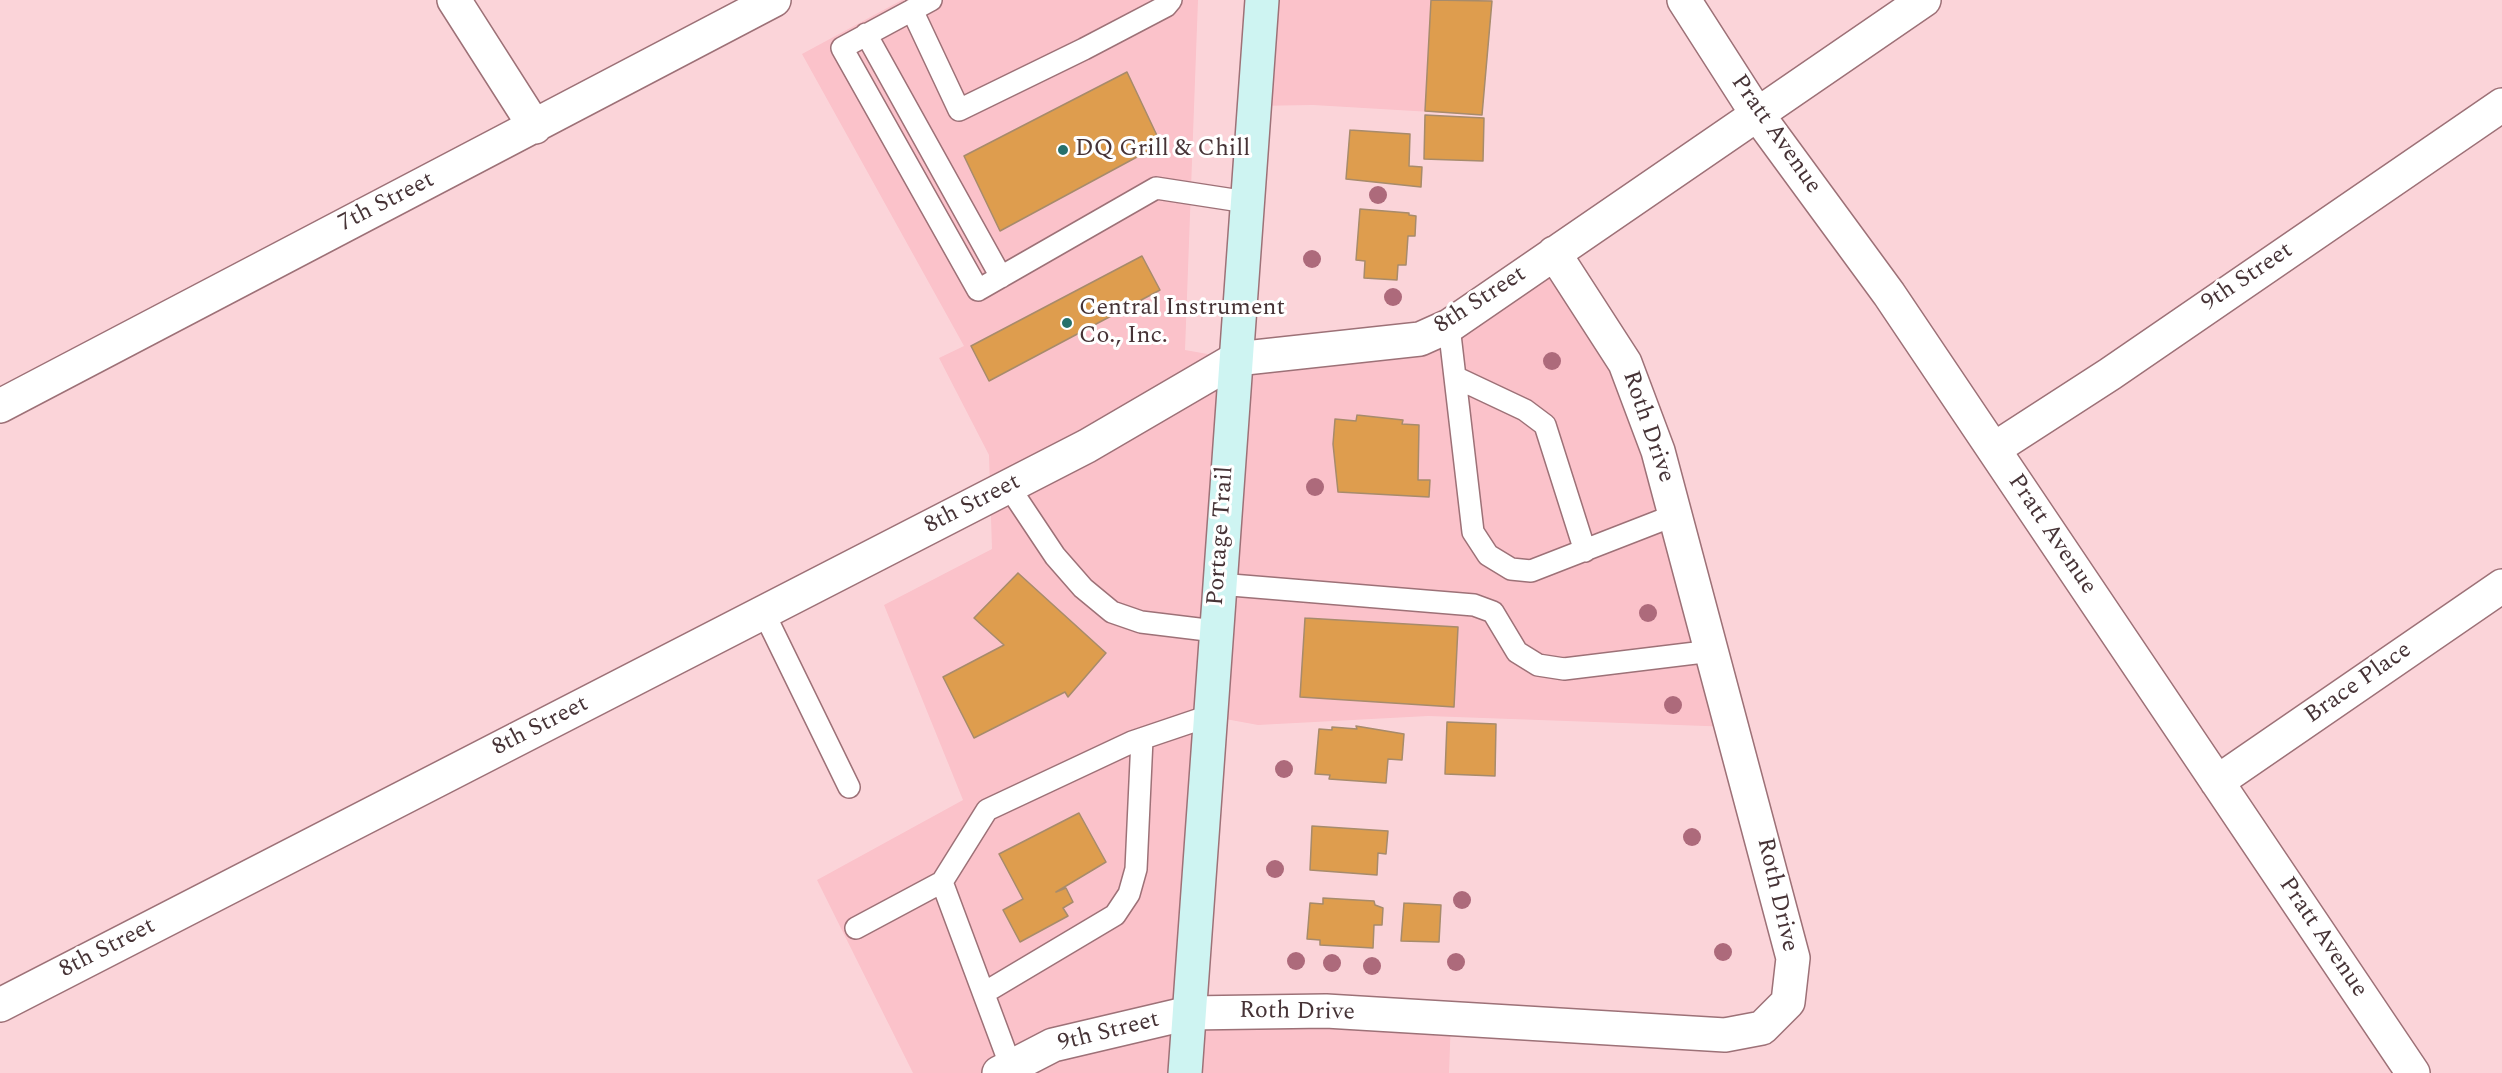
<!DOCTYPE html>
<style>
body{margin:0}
canvas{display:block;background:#fbd4d9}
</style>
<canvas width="2502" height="1073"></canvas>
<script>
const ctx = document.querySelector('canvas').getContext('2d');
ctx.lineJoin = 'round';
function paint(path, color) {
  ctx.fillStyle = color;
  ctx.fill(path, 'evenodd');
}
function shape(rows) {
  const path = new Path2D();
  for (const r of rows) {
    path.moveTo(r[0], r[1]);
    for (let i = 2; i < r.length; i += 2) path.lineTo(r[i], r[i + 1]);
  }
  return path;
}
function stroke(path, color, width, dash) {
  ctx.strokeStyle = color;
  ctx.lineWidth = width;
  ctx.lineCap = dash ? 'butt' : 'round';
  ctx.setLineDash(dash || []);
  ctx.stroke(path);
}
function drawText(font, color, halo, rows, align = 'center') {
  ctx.font = font + ' Spectral,serif';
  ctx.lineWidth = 6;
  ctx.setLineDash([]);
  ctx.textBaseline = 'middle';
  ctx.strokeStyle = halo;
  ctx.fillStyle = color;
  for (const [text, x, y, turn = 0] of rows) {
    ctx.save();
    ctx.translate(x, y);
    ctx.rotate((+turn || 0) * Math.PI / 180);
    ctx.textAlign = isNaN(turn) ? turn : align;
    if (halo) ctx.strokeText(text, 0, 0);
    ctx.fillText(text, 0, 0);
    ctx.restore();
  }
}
paint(shape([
 [902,0,1198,0,1185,350,1236,359,1420,339,1554,253,1625,363,1733,727,1428,716,1258,725,1209,716,1189,1013,1451,1019,1449,1073,913,1073,817,880,963,800,884,605,992,549,989,455,939,358,964,346,802,54],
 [1262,0,1492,0,1482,115,1313,105,1253,106]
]), '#fbc2ca');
const building = shape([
 [1431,0,1492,1,1482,115,1425,111,1431,0],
 [1127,72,1161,144,1000,231,964,156,1127,72],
 [1425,115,1484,118,1483,161,1424,159,1425,115],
 [1350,130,1410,134,1409,166,1422,167,1421,187,1346,179,1350,130],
 [1360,209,1409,213,1409,215,1416,216,1415,236,1408,236,1406,265,1398,265,1397,280,1364,278,1365,261,1356,260,1360,209],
 [1142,256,1160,290,989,381,971,346,1142,256],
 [1357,415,1403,420,1402,424,1419,425,1418,480,1430,480,1429,497,1338,492,1333,444,1335,419,1356,421,1357,415],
 [1018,573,1106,653,1068,697,1065,692,974,738,943,677,1004,645,974,618,1018,573],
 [1305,618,1458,627,1454,707,1300,697,1305,618],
 [1447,722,1496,724,1495,776,1445,774,1447,722],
 [1356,726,1404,734,1402,760,1388,759,1386,783,1329,779,1330,775,1315,774,1319,729,1332,730,1332,727,1357,729,1356,726],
 [1079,813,1106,862,1056,892,1066,888,1073,902,1063,908,1068,916,1020,942,1003,910,1023,899,999,854,1079,813],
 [1312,826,1388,831,1386,854,1378,853,1377,875,1310,870,1312,826],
 [1323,898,1374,901,1375,905,1383,908,1382,925,1374,925,1373,948,1320,945,1320,940,1307,939,1310,903,1323,904,1323,898],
 [1404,903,1441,905,1439,942,1401,941,1404,903]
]);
paint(building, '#de9d4e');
stroke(building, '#a78b6b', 1.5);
const service = shape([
 [931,0,842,48,978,290,1156,188,1247,202],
 [912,10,959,110,1084,49,1166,6,1171,0],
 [866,34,1001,277],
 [1449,326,1473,532,1488,555,1511,569,1531,571,1675,515],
 [1455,377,1525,410,1545,425,1585,551],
 [1009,487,1055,556,1083,588,1112,612,1141,622,1215,631],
 [1219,584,1474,605,1493,612,1517,652,1538,665,1564,669,1712,651],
 [764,613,849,787],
 [942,882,1011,1067],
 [856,928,942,882,987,810,1132,742,1209,716],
 [984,993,1115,915,1129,894,1136,869,1142,739]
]);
const minor = shape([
 [454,0,535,127],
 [1684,0,1757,114,1889,294,2413,1073],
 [0,406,774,0],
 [1994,449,2110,374,2502,105],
 [2217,782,2502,586],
 [0,1005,1087,446,1236,359,1420,339,1449,326,1924,0],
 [999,1073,1053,1045,1189,1013,1326,1011,1725,1035,1762,1028,1788,1002,1793,958,1658,451,1625,363,1554,253]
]);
const secondary = shape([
 [1185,1073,1262,0]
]);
stroke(service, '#9d7177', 24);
stroke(minor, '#9d7177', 36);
stroke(secondary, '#9d7177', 36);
stroke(service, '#fff', 21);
stroke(minor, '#fff', 33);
stroke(secondary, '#cef4f2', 33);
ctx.fillStyle = '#ad6a7b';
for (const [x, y] of [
 [1378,195],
 [1312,259],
 [1393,297],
 [1552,361],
 [1315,487],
 [1648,613],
 [1673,705],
 [1284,769],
 [1692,837],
 [1275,869],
 [1462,900],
 [1723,952],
 [1296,961],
 [1456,962],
 [1332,963],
 [1372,966]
]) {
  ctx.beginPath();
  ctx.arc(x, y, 9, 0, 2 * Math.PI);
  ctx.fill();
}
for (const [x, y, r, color] of [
 [1063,150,6,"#26706b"],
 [1067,323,6,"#26706b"]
]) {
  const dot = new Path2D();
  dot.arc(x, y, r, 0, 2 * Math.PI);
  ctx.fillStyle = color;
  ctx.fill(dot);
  stroke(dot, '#fff', 2);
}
drawText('24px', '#463336', '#fff', [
 ["Pratt Avenue",1775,135,55],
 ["7th Street",387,203,-27],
 ["9th Street",2248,278,-34],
 ["8th Street",1481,301,-33],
 ["Roth Drive",1647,427,71],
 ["8th Street",973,505,-27],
 ["Pratt Avenue",2051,535,56],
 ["Portage Trail",1222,536,-86],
 ["Brace Place",2359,684,-35],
 ["8th Street",541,727,-27],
 ["Roth Drive",1776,895,77],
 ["Pratt Avenue",2322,938,56],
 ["8th Street",108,949,-27],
 ["Roth Drive",1297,1013,1],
 ["9th Street",1109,1033,-14]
]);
drawText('24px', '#463336', '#fff', [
 ["DQ Grill & Chill",1075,150],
 ["Central Instrument",1079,309],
 ["Co., Inc.",1079,337]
], 'left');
</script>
